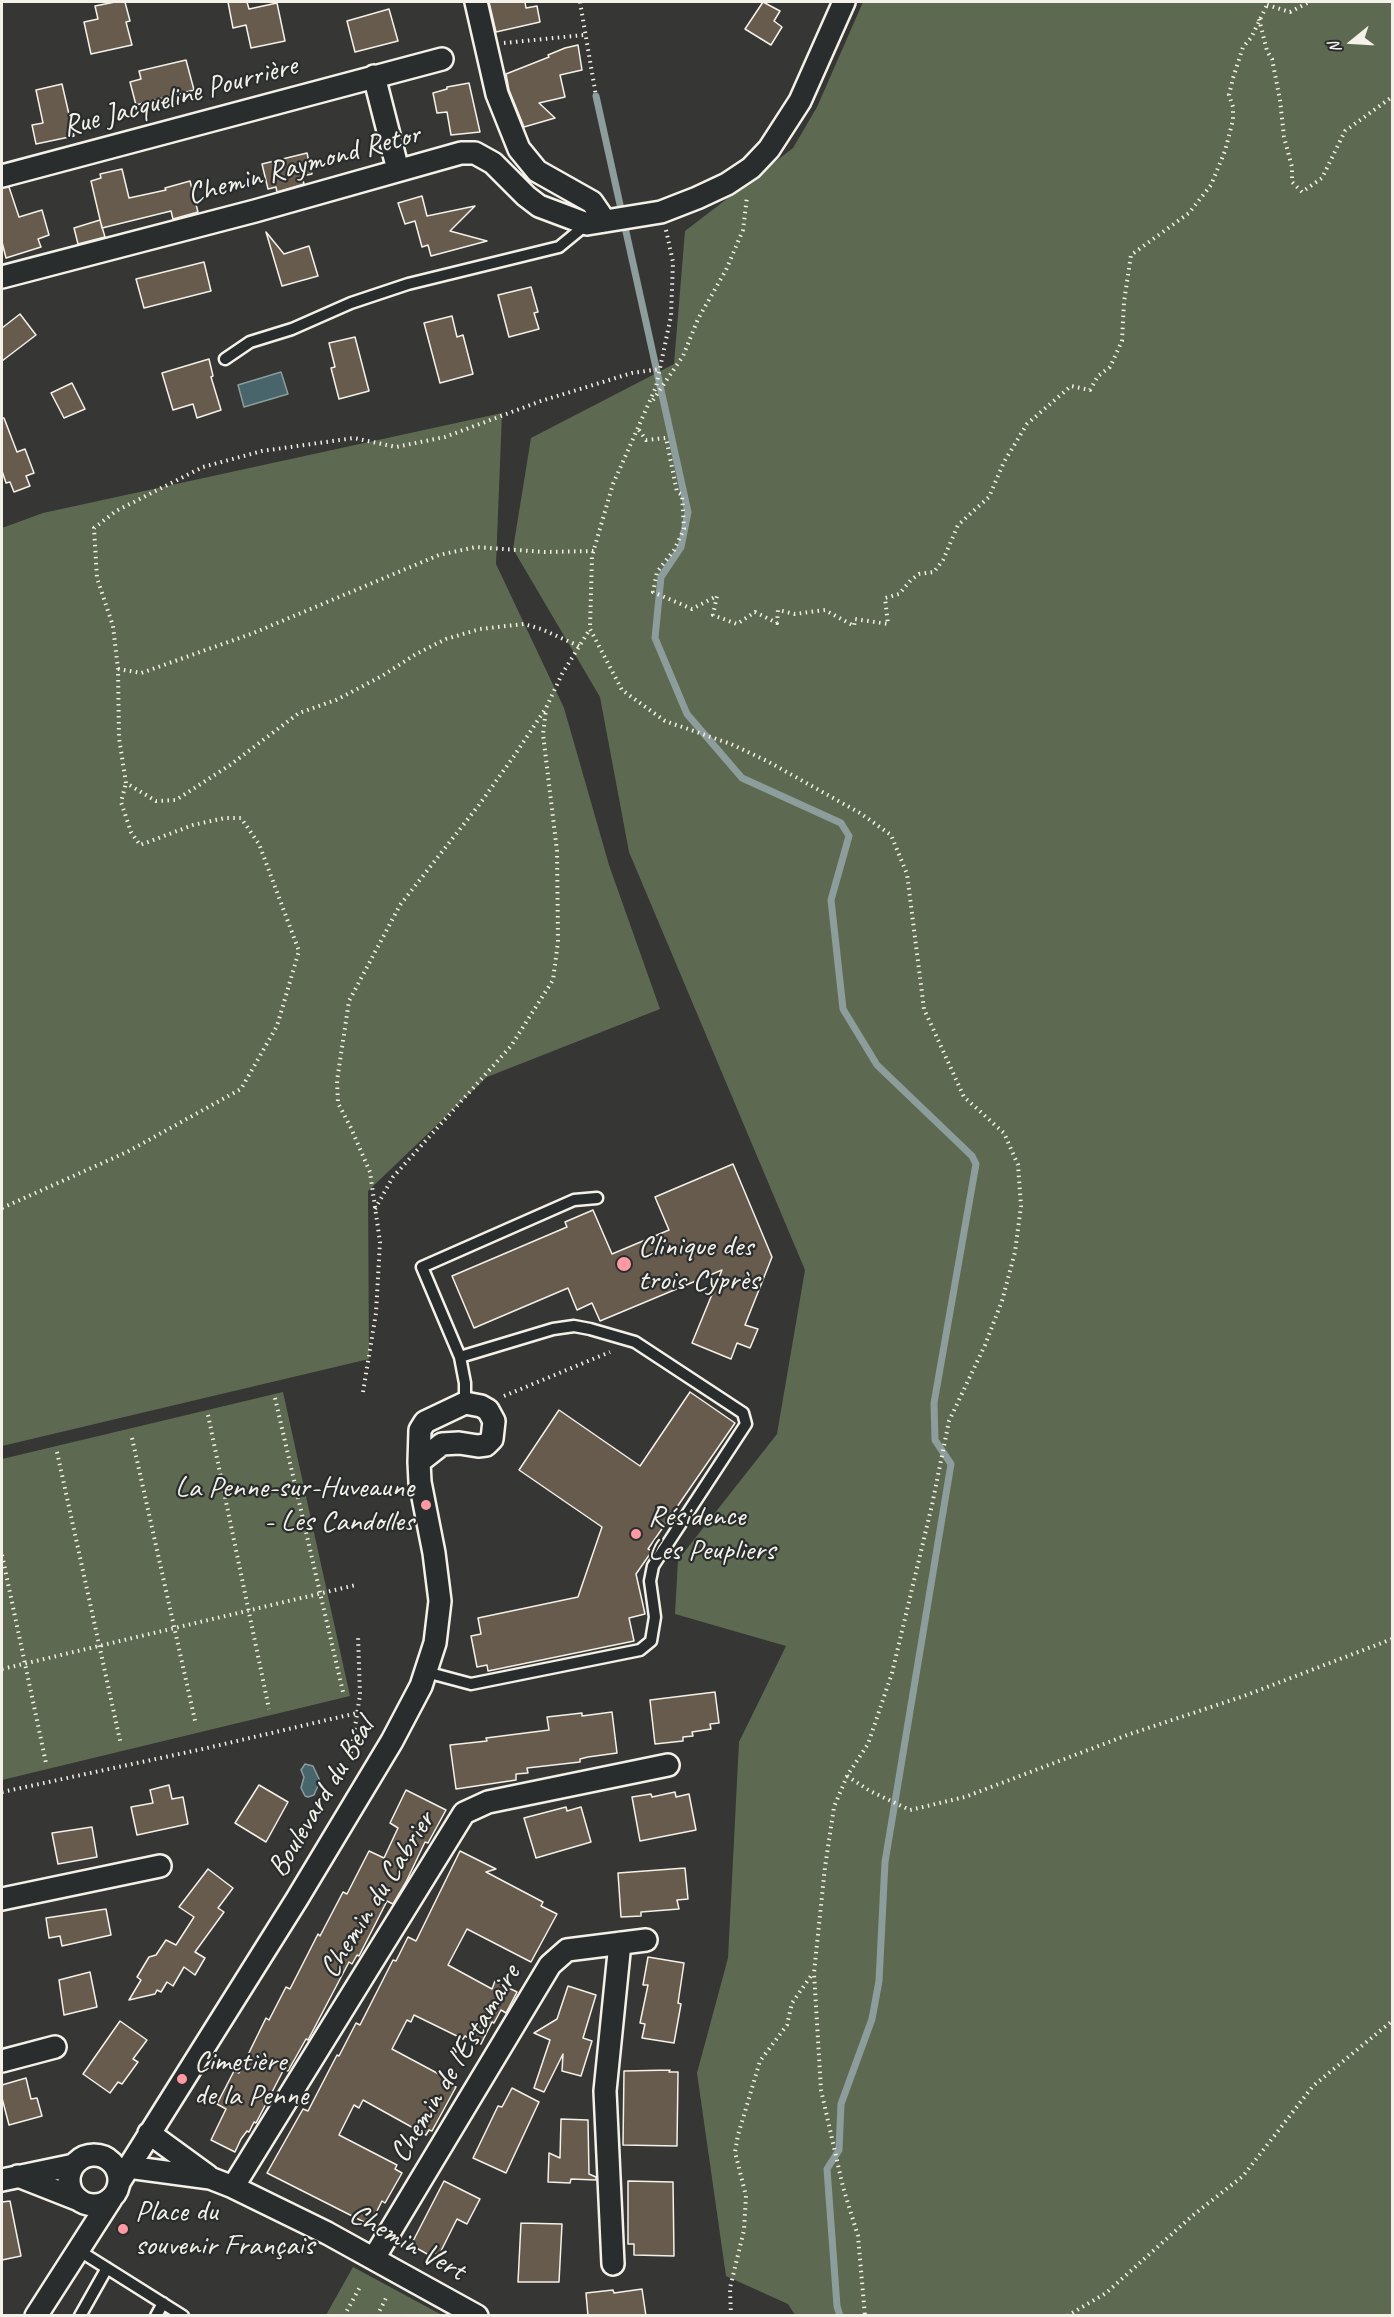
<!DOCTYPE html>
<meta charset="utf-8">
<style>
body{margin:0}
#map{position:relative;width:1394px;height:2317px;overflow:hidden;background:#363634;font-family:Caveat,sans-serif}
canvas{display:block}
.frame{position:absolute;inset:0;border:3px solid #f4f1e8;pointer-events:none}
.north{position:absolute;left:1322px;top:12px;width:60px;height:60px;-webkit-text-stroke:4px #2a2d2e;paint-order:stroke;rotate:252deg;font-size:16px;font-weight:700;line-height:24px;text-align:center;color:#f4f1e8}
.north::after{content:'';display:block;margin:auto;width:21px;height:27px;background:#f4f1e8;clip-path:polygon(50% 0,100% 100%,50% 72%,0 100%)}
</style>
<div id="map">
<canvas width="1394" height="2317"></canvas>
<div class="frame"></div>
<div class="north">N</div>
</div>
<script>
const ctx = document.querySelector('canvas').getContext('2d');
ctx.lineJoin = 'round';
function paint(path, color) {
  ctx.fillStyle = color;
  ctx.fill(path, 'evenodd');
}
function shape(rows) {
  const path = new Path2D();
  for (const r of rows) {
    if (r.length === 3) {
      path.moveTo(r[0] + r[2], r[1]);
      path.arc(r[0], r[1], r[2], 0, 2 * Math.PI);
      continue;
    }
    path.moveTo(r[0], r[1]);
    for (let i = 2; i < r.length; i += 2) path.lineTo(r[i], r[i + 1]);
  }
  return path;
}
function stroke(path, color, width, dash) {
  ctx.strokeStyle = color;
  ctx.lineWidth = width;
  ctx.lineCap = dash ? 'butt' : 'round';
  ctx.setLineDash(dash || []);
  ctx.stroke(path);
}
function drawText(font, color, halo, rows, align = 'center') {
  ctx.font = font + ' Caveat,sans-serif';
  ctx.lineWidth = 4.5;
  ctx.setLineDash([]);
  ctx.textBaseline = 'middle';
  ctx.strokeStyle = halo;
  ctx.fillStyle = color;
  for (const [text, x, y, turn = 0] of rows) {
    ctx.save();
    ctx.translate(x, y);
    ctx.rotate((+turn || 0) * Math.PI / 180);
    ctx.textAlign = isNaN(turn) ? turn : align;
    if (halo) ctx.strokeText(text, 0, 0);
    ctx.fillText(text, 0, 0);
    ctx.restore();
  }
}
paint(shape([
 [863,2,1392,2,1392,2315,795,2315,788,2304,726,2276,697,2073,728,1958,739,1742,786,1646,675,1614,678,1560,777,1434,805,1270,629,852,600,697,513,549,531,438,674,364,685,231,793,148,817,107],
 [502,413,496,564,564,708,609,865,660,1009,487,1077,368,1191,369,1359,2,1446,2,528,43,513],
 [283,1392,350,1696,2,1780,2,1459],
 [353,2267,442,2315,326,2315]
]), '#5d6a51');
const water = shape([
 [281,372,288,394,244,407,238,385,281,372],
 [305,1764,313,1766,320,1781,314,1795,308,1797,305,1796,301,1788,304,1777,301,1770,305,1764]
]);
paint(water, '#47656a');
stroke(water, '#8c9d9c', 1.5);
stroke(shape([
 [596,96,688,512,681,547,661,577,655,638,687,714,742,778,841,823,849,836,831,900,843,1009,877,1065,972,1156,976,1164,934,1403,935,1440,951,1464,885,1862,879,1981,872,2019,841,2104,839,2150,827,2169,837,2306,840,2316]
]), '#8c9d9c', 7);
const building = shape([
 [115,2,125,2,130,21,126,22,132,45,91,54,84,22,98,19,95,6,115,2],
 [228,2,247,2,249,9,277,3,285,41,251,48,246,25,233,28,228,2],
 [489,2,525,2,526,8,537,6,540,22,496,32,489,2],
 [763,2,780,11,774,21,782,27,771,45,745,29,763,2],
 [389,9,398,41,355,52,347,21,389,9],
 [578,45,582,70,560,75,565,97,539,103,555,118,524,127,509,90,506,74,549,57,548,55,565,48,578,45],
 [186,60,194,90,136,105,130,82,141,79,139,71,186,60],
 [469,83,480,132,451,135,447,112,437,113,433,93,447,89,447,87,469,83],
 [62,84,74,136,36,144,32,125,43,123,36,90,62,84],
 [307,153,312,174,302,176,304,184,277,192,276,187,268,189,262,164,307,153],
 [122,169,129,198,166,190,165,188,190,181,198,212,173,219,171,211,102,228,91,181,101,178,100,174,122,169],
 [9,187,19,217,42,210,49,235,38,239,41,247,6,258,2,242,2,188,9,187],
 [422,196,427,216,475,206,450,231,487,241,431,256,428,245,422,247,415,221,405,224,398,203,422,196],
 [100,220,105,237,78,244,74,228,100,220],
 [266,232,284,254,309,246,318,276,282,286,266,232],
 [204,262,211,291,144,308,136,279,204,262],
 [531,287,538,312,534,313,539,329,509,337,498,295,531,287],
 [20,314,36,335,2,361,2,328,20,314],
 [452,316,457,337,463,335,473,374,440,383,424,323,452,316],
 [355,337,369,391,339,399,331,368,335,367,329,343,355,337],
 [209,359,213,376,211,377,221,410,197,418,193,404,173,410,162,373,209,359],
 [72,383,85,409,64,418,51,393,72,383],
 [2,418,4,418,17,452,25,449,34,473,26,476,30,486,14,492,10,482,6,483,2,471,2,418],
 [733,1164,772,1257,745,1325,758,1329,750,1348,737,1343,731,1359,692,1343,722,1270,600,1321,592,1303,577,1310,568,1288,474,1328,452,1276,567,1227,565,1222,593,1210,612,1254,669,1230,655,1197,733,1164],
 [690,1392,735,1423,648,1549,652,1551,636,1574,645,1614,629,1618,634,1641,488,1671,487,1665,477,1667,471,1636,481,1634,478,1618,578,1597,602,1527,519,1470,559,1410,640,1466,690,1392],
 [715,1692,719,1723,710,1724,711,1729,692,1732,693,1736,683,1737,683,1741,655,1744,650,1700,715,1692],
 [612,1712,617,1753,588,1757,580,1759,580,1762,527,1768,528,1773,516,1774,516,1780,456,1789,450,1745,487,1741,486,1738,549,1730,547,1717,582,1713,582,1716,612,1712],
 [169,1785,172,1799,183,1797,188,1824,137,1835,131,1807,153,1803,150,1790,169,1785],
 [259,1785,288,1802,266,1842,235,1823,259,1785],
 [406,1790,446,1810,428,1843,425,1842,406,1882,393,1904,387,1901,359,1956,357,1955,352,1964,349,1962,308,2040,306,2039,288,2071,284,2069,256,2123,254,2122,249,2132,247,2131,241,2139,235,2152,211,2140,226,2109,217,2104,234,2071,239,2073,266,2018,269,2020,286,1987,290,1989,318,1934,320,1936,343,1892,347,1894,369,1851,384,1858,398,1828,390,1823,406,1790],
 [675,1792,676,1797,689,1794,696,1830,640,1841,632,1797,651,1794,652,1797,675,1792],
 [566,1807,567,1811,581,1807,591,1842,536,1858,524,1818,566,1807],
 [92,1827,97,1857,58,1864,52,1833,92,1827],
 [460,1851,496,1869,486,1872,543,1902,541,1906,557,1914,531,1962,467,1929,448,1965,492,1989,495,1981,517,1992,506,2013,501,2010,494,2023,492,2022,481,2044,465,2036,463,2039,414,2015,411,2022,407,2020,392,2049,450,2080,448,2084,456,2087,432,2131,429,2130,426,2135,363,2100,359,2108,354,2105,339,2135,397,2165,395,2169,402,2173,385,2203,382,2201,370,2225,267,2173,303,2109,308,2111,337,2055,339,2056,356,2023,360,2025,393,1960,396,1961,408,1937,416,1941,460,1851],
 [685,1868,688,1899,677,1900,679,1909,641,1912,641,1916,621,1917,618,1873,685,1868],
 [208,1869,233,1888,218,1908,224,1912,195,1952,205,1958,195,1975,184,1967,173,1986,167,1982,161,1992,157,1990,155,1994,129,2000,141,1980,137,1977,149,1957,156,1955,166,1940,176,1945,194,1917,179,1907,208,1869],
 [106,1909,111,1935,62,1946,60,1936,49,1938,46,1918,106,1909],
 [648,1957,684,1963,678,2003,681,2004,674,2043,642,2038,645,2024,640,2023,648,1985,643,1985,648,1957],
 [90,1972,97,2007,64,2015,59,1980,90,1972],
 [568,1986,596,1995,583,2038,592,2041,581,2076,562,2071,563,2054,544,2092,534,2088,550,2040,534,2033,557,2019,568,1986],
 [120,2021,147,2040,133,2059,138,2062,122,2084,118,2082,110,2093,83,2074,120,2021],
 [670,2070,669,2072,678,2072,677,2146,623,2145,624,2071,670,2070],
 [26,2078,31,2099,37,2098,42,2116,9,2125,2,2098,2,2085,26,2078],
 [512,2088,539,2102,506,2173,473,2158,498,2106,502,2107,512,2088],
 [561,2119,588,2120,589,2174,596,2177,596,2180,571,2179,570,2183,548,2182,549,2153,560,2158,561,2119],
 [444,2181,480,2199,467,2224,457,2219,439,2255,431,2251,429,2255,411,2245,444,2181],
 [628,2181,673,2182,674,2256,634,2255,634,2244,628,2244,628,2181],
 [10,2201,21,2256,2,2260,2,2202,10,2201],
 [521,2223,562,2224,559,2282,518,2282,521,2223],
 [642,2289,646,2316,588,2316,586,2293,613,2290,614,2293,642,2289]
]);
paint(building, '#675b4e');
stroke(building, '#f4f1e8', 1.5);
const service = shape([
 [225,359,250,342,292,329,351,303,408,284,559,247,587,224],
 [465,1403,465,1383,460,1357,422,1267,574,1200,597,1198],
 [426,1672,471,1684,640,1650,651,1641,655,1617,650,1581,653,1566,746,1424,743,1413,635,1342,590,1329,574,1326,553,1329,460,1357],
 [78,2250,183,2316],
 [80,2316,107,2268],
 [156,2316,163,2303]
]);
const minor = shape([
 [476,2,497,94,519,149,537,171,592,202,605,221],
 [374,76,398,170],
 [2,176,442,59],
 [2,277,255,211,461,153,475,153,493,163,526,196,539,206,587,224,661,212,697,198,727,184,751,168,769,149,800,101,844,2],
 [465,1403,481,1406,488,1410,494,1421,492,1439,486,1445,478,1446,459,1443,442,1444,419,1462,420,1430,425,1422,465,1403],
 [2,1899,160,1866],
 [2,2061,55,2047],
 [149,2133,208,2176],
 [94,2180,25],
 [128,2167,210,2178,233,2187,327,2233,477,2316],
 [18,2176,79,2200],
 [2,2180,74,2165],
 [120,2181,297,1899,392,1741,421,1686,435,1643,440,1601,434,1553,420,1482,419,1462],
 [233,2187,464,1813,488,1802,668,1765],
 [374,2258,550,1965,567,1950,646,1940],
 [613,2264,605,2091,620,1943],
 [36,2316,111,2199]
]);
stroke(service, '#f4f1e8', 15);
stroke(minor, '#f4f1e8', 26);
stroke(shape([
 [580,2,596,96],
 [1267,5,1290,12,1309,2],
 [1259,19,1267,51,1272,59,1280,100,1284,137,1292,167,1292,182,1302,192,1322,178,1345,131,1392,97],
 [504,43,584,35],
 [666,230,673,262,671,316,656,387,613,484,592,556,590,629,622,690,665,721,731,744,767,761,860,813,891,835,907,874,924,1009,964,1097,1004,1133,1018,1165,1021,1206,1015,1252,1002,1301,985,1345,949,1421,932,1505,892,1673,868,1744,847,1776,834,1807,825,1867,814,1973,821,2090,843,2187,858,2236,865,2316],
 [653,400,683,356,698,319,726,270,743,230,747,197],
 [639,430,646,440,666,438,677,492,682,495,684,529,674,550,657,572,653,592,692,609,717,596,713,615,737,624,755,612,777,623,778,610,795,614,825,610,854,626,855,619,888,624,885,598,899,594,911,580,919,574,934,572,943,560,958,525,989,497,1004,462,1027,424,1071,386,1090,390,1098,376,1110,367,1122,341,1124,302,1131,255,1189,213,1211,185,1225,151,1233,120,1233,107,1229,95,1233,78,1243,47,1251,38,1267,5,1266,2],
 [579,646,541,629,524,624,480,629,446,639,416,654,382,676,336,700,299,713,230,765,176,800,156,801,126,783,119,738,118,669,113,626,97,578,94,528,116,511,203,467,262,451,354,438,396,447,445,437,541,401,632,373,660,369],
 [118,669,141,673,251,634,439,555,476,547,544,552,594,551],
 [2,1208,127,1152,241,1089,277,1026,299,951,259,844,241,818,225,818,193,825,140,845,131,832,121,802,126,783],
 [375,1209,393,1177,511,1046,553,980,558,942,557,851,543,734,546,710],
 [363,1392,376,1313,380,1242,370,1172,351,1128,338,1103,337,1081,349,1001,400,905,479,805,514,756,546,708,562,674,590,629],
 [504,1396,610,1352],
 [275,1398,343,1692],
 [208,1415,269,1709],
 [132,1438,196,1725],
 [57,1452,121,1745],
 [2,1555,46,1763],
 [2,1669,356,1585],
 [351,1753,360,1695,358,1635],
 [847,1776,870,1791,910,1810,965,1797,1130,1734,1244,1696,1392,1639],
 [2,1792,207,1748,357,1713],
 [344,2316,360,2287],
 [377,2316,386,2298],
 [408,2316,409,2314],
 [731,2316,730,2288,744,2230,746,2196,735,2152,738,2135,760,2061,787,2025,792,2003,813,1973],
 [1067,2316,1106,2293,1192,2216,1243,2176,1313,2086,1392,2021]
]), '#f4f1e8', 4, [1.5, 4.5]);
stroke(service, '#2a2d2e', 10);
stroke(minor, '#2a2d2e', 21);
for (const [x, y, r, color] of [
 [624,1264,8,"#ff9aa2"],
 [426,1505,6,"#ff9aa2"],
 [636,1534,6,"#ff9aa2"],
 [182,2079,6,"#ff9aa2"],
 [123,2229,6,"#ff9aa2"]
]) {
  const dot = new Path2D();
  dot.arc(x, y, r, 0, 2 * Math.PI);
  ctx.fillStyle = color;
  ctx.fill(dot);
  stroke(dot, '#2a2d2e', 2);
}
drawText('30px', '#f4f1e8', '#2a2d2e', [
 ["Rue Jacqueline Pourrière",180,97,-15],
 ["Chemin Raymond Retor",304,165,-15],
 ["Boulevard du Béal",322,1798,-59],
 ["Chemin du Cabrier",378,1895,-58],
 ["Chemin de l'Estamaire",456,2064,-59],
 ["Chemin Vert",407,2243,29]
]);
drawText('30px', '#f4f1e8', '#2a2d2e', [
 ["Clinique des",638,1247],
 ["trois Cyprès",638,1281],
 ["La Penne-sur-Huveaune",414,1488,"right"],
 ["- Les Candolles",414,1522,"right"],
 ["Résidence",648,1517],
 ["Les Peupliers",648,1551],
 ["Cimetière",194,2062],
 ["de la Penne",194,2096],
 ["Place du",135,2212],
 ["souvenir Français",135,2246]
], 'left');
</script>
